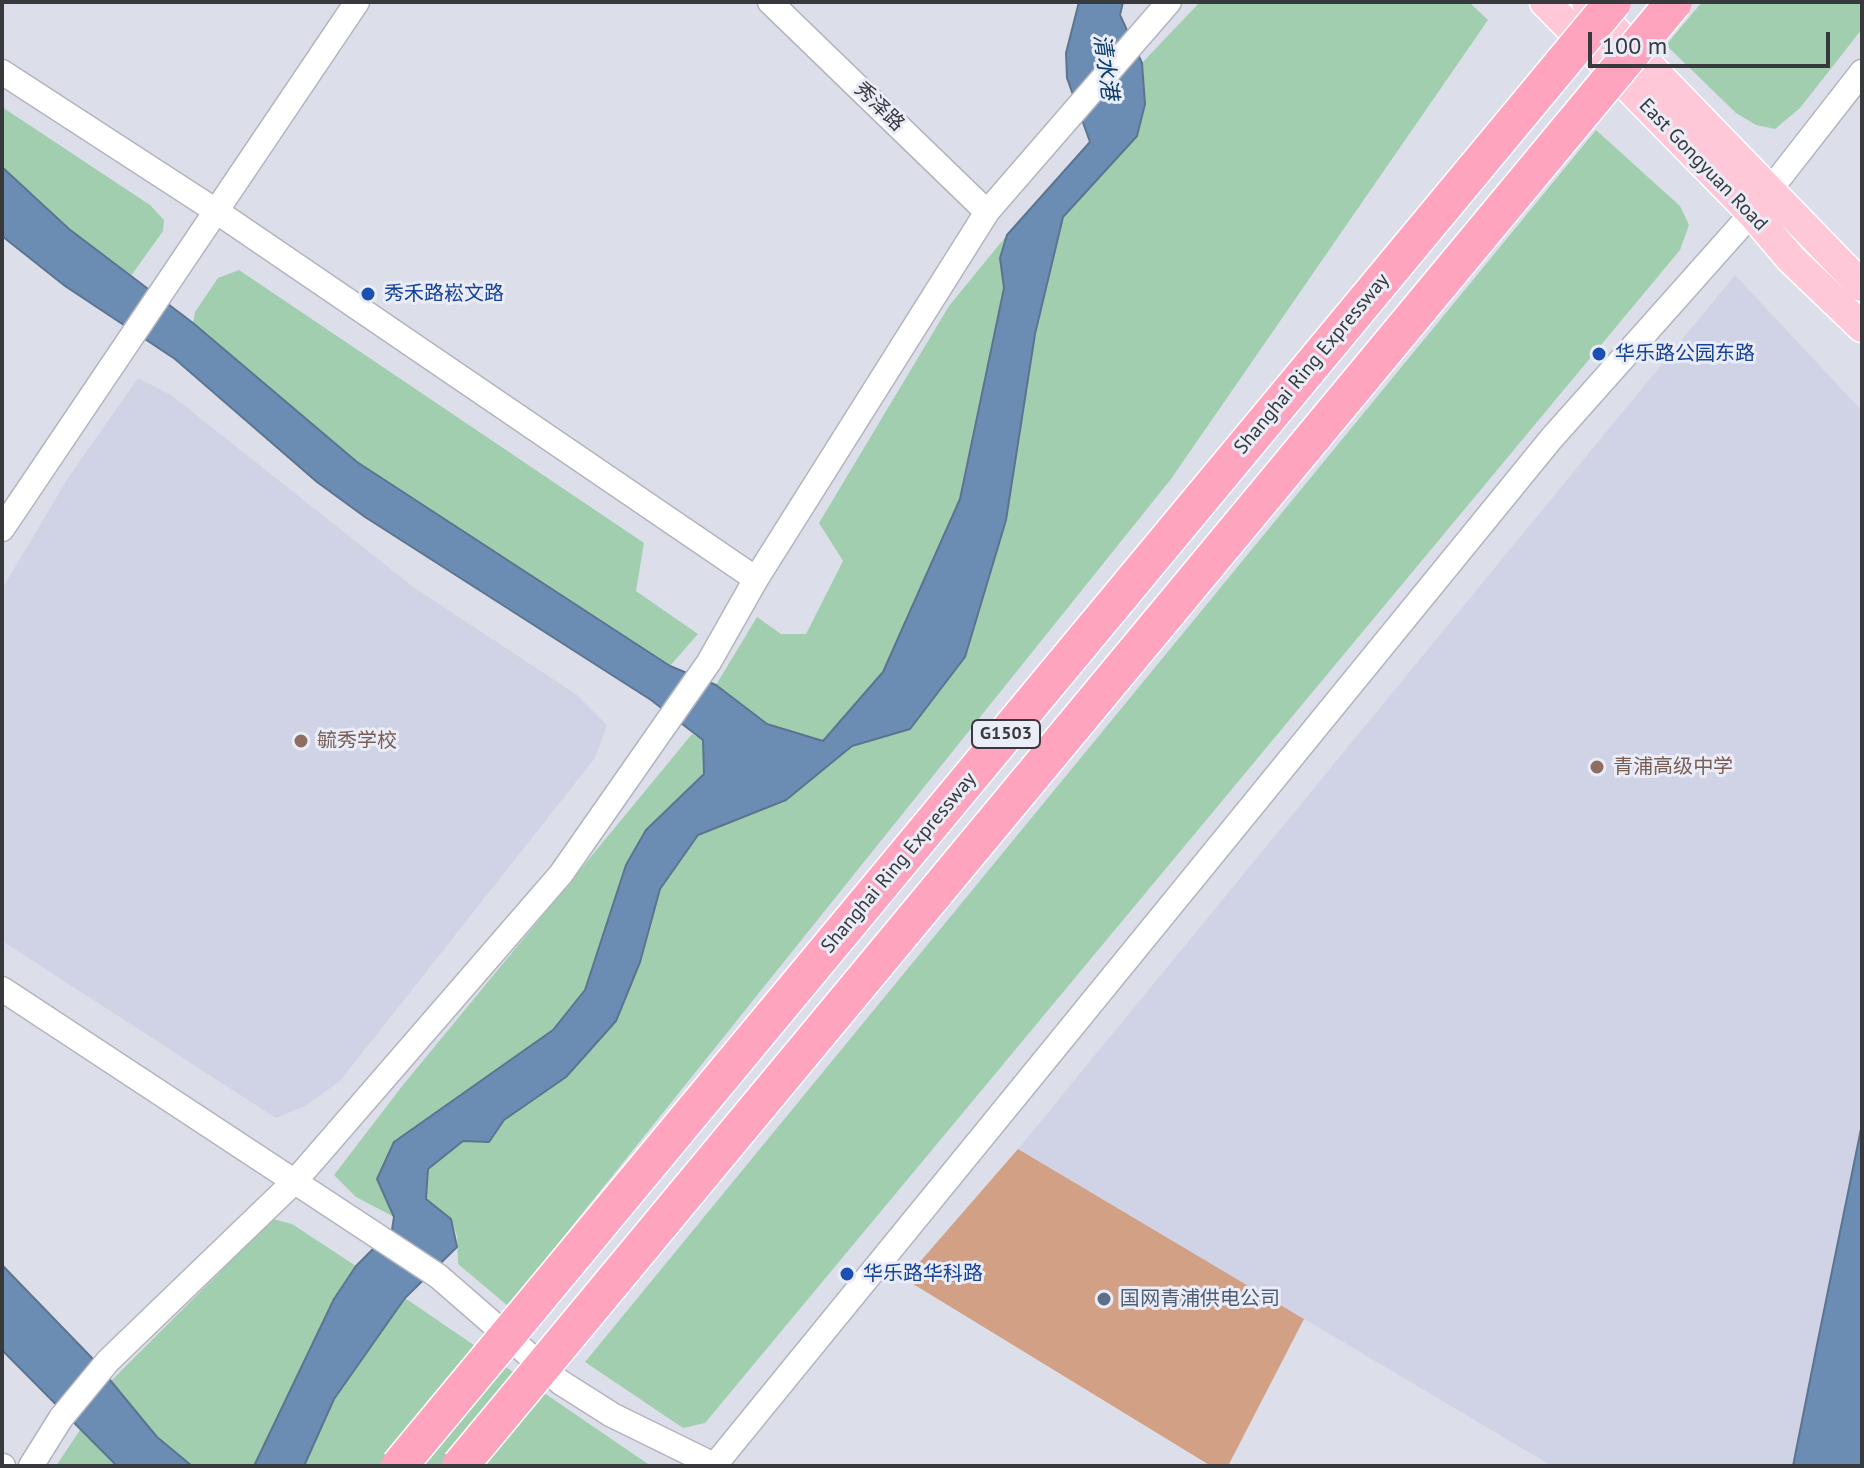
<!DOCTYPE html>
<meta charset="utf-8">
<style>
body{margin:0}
#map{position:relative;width:1864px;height:1468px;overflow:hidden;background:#dcdfea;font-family:"PT Sans",sans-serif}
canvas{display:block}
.frame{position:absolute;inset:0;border:4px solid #38393d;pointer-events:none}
.scale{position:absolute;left:1588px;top:32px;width:242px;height:36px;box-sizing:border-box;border:4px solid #38393d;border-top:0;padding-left:10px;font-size:24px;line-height:28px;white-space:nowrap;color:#38393d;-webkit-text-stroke:6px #eaecf7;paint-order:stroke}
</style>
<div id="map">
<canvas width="1864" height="1468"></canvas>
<div class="frame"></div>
<div class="scale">100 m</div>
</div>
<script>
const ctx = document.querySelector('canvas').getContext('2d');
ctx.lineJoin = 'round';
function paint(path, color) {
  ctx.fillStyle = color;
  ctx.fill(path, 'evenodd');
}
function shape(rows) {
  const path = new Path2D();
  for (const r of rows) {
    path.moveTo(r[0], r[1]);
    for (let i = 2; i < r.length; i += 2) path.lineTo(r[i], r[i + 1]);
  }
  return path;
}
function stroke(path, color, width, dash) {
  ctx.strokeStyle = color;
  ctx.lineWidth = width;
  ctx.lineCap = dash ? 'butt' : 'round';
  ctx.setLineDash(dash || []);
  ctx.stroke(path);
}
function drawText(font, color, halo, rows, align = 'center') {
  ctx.font = font + ' "PT Sans","Noto Sans SC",sans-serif';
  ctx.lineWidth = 6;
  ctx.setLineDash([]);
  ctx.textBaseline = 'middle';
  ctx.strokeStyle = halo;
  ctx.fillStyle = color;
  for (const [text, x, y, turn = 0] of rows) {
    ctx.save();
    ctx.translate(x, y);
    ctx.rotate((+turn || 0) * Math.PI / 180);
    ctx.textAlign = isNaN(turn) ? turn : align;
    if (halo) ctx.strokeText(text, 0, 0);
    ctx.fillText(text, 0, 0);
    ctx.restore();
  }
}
paint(shape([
 [1735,275,1862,411,1862,1124,1793,1466,1552,1466,1018,1149],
 [138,378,171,395,412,586,577,695,607,725,595,758,340,1081,305,1106,276,1118,2,941,2,589,68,478]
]), '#cfd3e5');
paint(shape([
 [1200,2,1469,2,1488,20,1171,479,508,1306,458,1264,457,1236,451,1219,426,1199,428,1169,463,1141,489,1142,504,1120,566,1077,640,962,660,889,698,835,786,800,852,746,910,728,1035,334,1063,217,1137,136,1145,104,1142,63],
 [1702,2,1862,2,1862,29,1800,108,1775,129,1756,125,1736,113,1666,45],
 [2,107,150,205,164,220,163,231,131,276,69,229,2,167],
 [1596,130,1680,206,1689,225,1680,250,705,1423,683,1428,585,1362],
 [1007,235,1013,245,960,499,883,672,823,741,767,724,716,685,757,617,781,634,806,634,843,561,819,523,949,306],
 [239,270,644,543,636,591,698,634,670,666,357,462,193,323,195,312,218,278],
 [692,734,703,740,704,773,646,830,626,865,585,990,553,1030,394,1142,377,1179,394,1217,356,1197,334,1175,403,1085],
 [273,1219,292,1224,356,1266,334,1299,255,1465,192,1466,157,1437,111,1381],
 [405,1298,651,1466,304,1466,334,1399],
 [82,1427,90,1436,117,1466,56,1466]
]), '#a2ceb0');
const water = shape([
 [1079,2,1123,2,1120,15,1142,63,1145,104,1137,136,1063,217,1035,334,1006,520,965,657,910,729,852,746,786,800,698,835,660,889,640,962,616,1021,566,1077,504,1120,489,1142,463,1141,428,1169,426,1199,451,1219,457,1247,405,1298,334,1399,304,1466,254,1466,334,1299,356,1266,392,1230,394,1217,377,1179,394,1142,553,1030,585,990,626,865,646,830,704,774,703,740,651,700,365,517,317,482,175,359,65,286,2,236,2,167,69,229,193,323,357,462,670,666,716,685,767,724,823,741,883,672,960,499,1004,288,1000,258,1007,235,1090,142,1067,78,1066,53,1079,2],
 [1862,1124,1862,1466,1793,1466,1817,1345,1862,1124],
 [2,1265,91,1357,157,1437,192,1466,117,1466,2,1350,2,1265]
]);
paint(water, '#6c8db3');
stroke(water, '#5c7490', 2);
paint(shape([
 [1018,1149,1304,1319,1228,1466,1211,1466,905,1279]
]), '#d1a085');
const minor = shape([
 [770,2,987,212],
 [2,72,216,211,756,579],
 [2,529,357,2],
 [2,989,438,1276,560,1382,612,1415,716,1466],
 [2,1466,3,1466],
 [31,1466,61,1418,108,1361,296,1180,561,874,709,662,756,579,987,212,1169,2],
 [714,1466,1551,439,1752,213,1862,72]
]);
const major = shape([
 [1545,2,1752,213,1791,259,1862,327],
 [1587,2,1862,286]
]);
stroke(minor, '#b2b4be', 27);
stroke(major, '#fff', 33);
stroke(minor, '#fff', 24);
stroke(major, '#ffc8d9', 30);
const highwayBridge = shape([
 [399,1466,1613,2],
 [460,1466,1674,2]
]);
stroke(highwayBridge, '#fff', 39, []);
stroke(highwayBridge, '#ffa4bf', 36);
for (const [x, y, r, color] of [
 [368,294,8,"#1a4fb4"],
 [1599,354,8,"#1a4fb4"],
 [301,741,8,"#8d6e63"],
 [1597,767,8,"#8d6e63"],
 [847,1274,8,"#1a4fb4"],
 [1104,1299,8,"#5c6f8a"]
]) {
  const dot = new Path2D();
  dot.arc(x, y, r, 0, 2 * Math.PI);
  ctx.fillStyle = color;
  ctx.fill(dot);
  stroke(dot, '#eaecf7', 3);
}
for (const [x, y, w] of [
 [1006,734,68]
]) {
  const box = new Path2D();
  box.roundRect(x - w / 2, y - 14, w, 28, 6);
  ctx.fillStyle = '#eaecf7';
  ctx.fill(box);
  stroke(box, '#38393d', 2);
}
drawText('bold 18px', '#38393d', null, [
 ["G1503",1006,734]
]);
drawText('20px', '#38393d', '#eaecf7', [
 ["秀泽路",879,107,44],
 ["East Gongyuan Road",1703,165,46],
 ["Shanghai Ring Expressway",1312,364,-50],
 ["Shanghai Ring Expressway",899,863,-50]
]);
drawText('20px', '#164399', '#eaecf7', [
 ["秀禾路崧文路",384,294],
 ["华乐路公园东路",1615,354],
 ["华乐路华科路",863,1274]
], 'left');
drawText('20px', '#785e54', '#eaecf7', [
 ["毓秀学校",317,741],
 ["青浦高级中学",1613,767]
], 'left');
drawText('20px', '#4e5e75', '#eaecf7', [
 ["国网青浦供电公司",1120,1299]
], 'left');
drawText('italic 22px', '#083c6d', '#eaecf7', [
 ["清水港",1105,67,82]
]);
</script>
